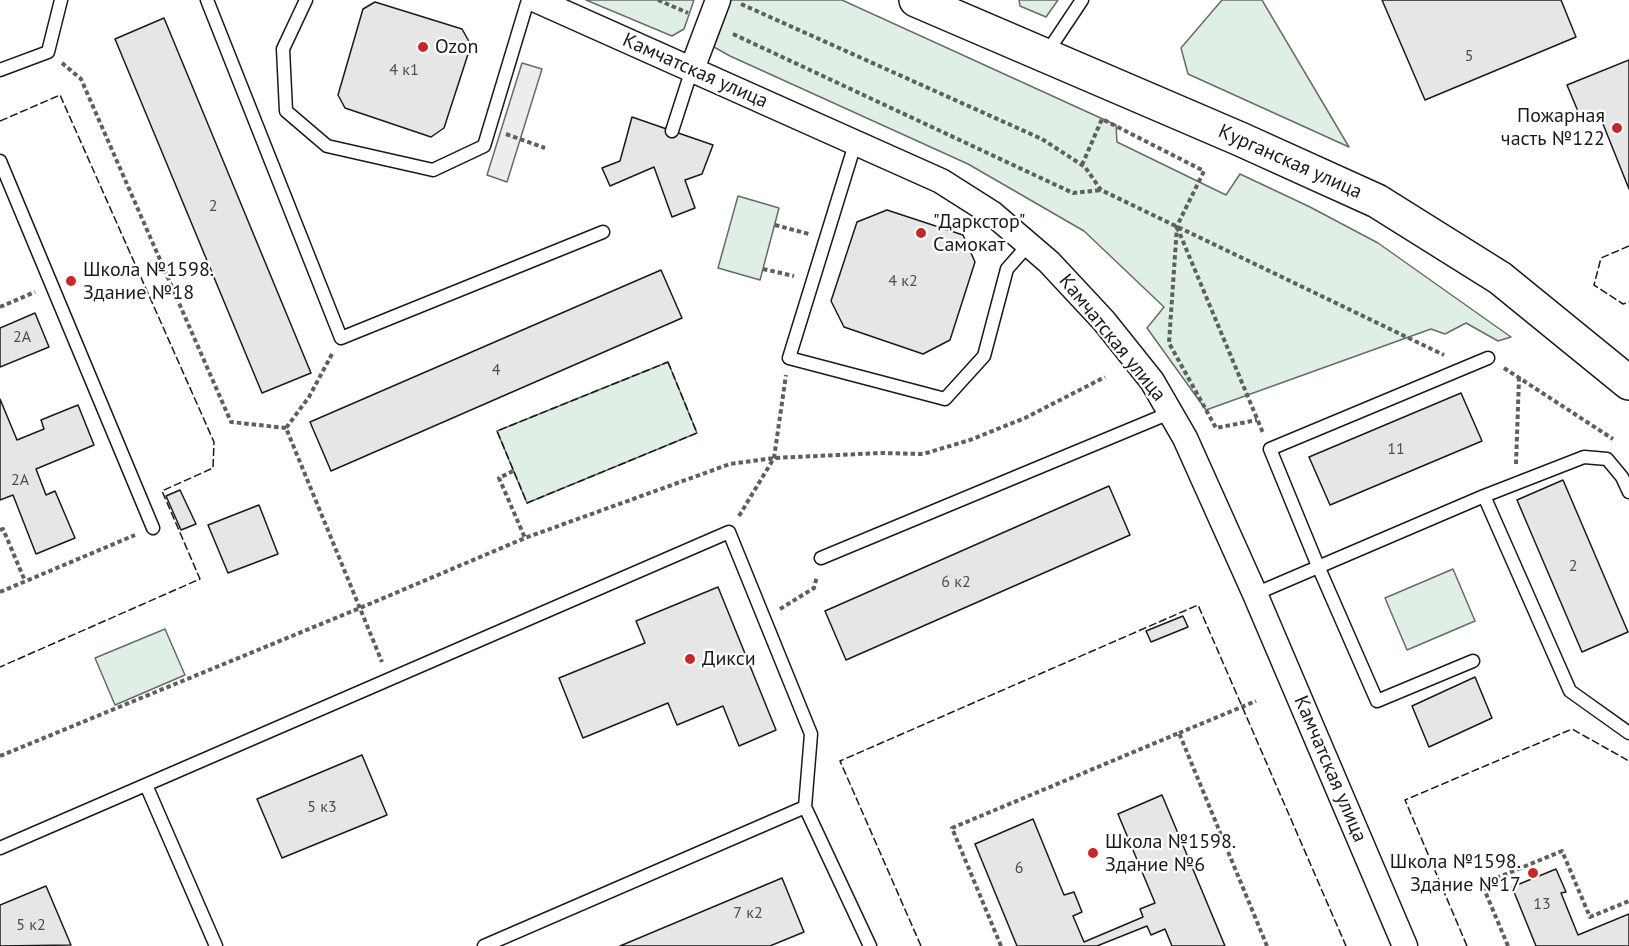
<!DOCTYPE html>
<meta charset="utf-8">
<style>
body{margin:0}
canvas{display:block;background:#fff}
</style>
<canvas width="1629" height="946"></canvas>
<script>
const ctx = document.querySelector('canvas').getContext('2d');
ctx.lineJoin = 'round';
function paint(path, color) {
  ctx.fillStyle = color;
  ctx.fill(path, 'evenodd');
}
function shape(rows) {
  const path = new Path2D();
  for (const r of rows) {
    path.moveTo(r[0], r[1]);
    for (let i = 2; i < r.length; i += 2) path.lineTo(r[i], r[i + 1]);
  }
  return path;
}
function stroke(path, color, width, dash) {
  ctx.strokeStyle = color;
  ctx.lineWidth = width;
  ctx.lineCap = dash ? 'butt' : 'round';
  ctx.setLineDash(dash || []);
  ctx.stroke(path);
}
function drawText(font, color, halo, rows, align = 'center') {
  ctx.font = font + ' "PT Sans",sans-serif';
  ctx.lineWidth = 4.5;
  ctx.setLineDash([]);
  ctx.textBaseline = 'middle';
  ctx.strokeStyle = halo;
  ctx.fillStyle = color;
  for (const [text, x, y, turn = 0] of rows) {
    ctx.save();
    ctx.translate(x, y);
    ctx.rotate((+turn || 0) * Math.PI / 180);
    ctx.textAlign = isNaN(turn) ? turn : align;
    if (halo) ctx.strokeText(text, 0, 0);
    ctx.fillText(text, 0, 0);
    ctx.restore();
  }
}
const green = shape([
 [586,0,694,0,684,29,672,36,586,0],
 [731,0,842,0,1116,125,1117,142,1226,195,1240,174,1310,207,1378,243,1511,337,1498,341,1466,323,1445,334,1431,329,1206,410,1147,328,1164,307,1084,231,968,164,730,56,714,47,731,0],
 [1019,0,1058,0,1046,17,1020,6,1019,0],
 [1222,0,1262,0,1349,147,1188,74,1181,48,1222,0],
 [738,196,779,208,760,280,718,268,738,196],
 [668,362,697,433,527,503,497,431,668,362],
 [1453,569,1475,621,1407,650,1385,598,1453,569],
 [165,629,185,675,115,705,95,658,165,629]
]);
paint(green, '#e0efe3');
stroke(green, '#6a6a6a', 1.5);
const parking = shape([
 [522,63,542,69,507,182,487,175,522,63]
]);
paint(parking, '#ededed');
stroke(parking, '#6a6a6a', 1.5);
const building = shape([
 [1382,0,1561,0,1576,37,1425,100,1382,0],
 [375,2,462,29,471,45,444,128,431,137,345,108,338,95,363,9,375,2],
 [164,18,311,373,262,393,115,39,164,18],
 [1629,60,1629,189,1599,114,1582,121,1567,85,1629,60],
 [632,117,713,145,702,174,685,180,695,208,672,217,654,167,610,186,602,168,620,161,632,117],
 [887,210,963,235,975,262,950,340,923,354,844,327,831,301,857,222,887,210],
 [661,270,682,318,331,471,310,422,661,270],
 [35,313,49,347,0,367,0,328,35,313],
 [1461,393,1482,441,1330,505,1309,457,1461,393],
 [0,399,17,440,44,429,41,420,78,405,94,445,36,469,46,495,55,491,75,538,36,554,13,495,0,500,0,399],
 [1563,480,1628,632,1582,652,1517,500,1563,480],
 [1109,486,1130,535,846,660,825,611,1109,486],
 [180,490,196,524,181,530,166,496,180,490],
 [259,505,278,554,228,573,208,525,259,505],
 [718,587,776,730,739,746,723,706,677,725,668,703,583,738,559,678,645,643,636,621,718,587],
 [1183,616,1188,627,1151,642,1146,631,1183,616],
 [1475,677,1492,718,1429,747,1412,706,1475,677],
 [362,755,387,815,282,858,257,799,362,755],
 [1162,795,1225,946,1172,946,1165,929,1151,935,1147,926,1097,946,1017,946,975,844,1033,819,1064,895,1074,892,1082,912,1073,916,1084,942,1143,917,1140,909,1155,903,1118,814,1162,795],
 [1556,869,1566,892,1561,893,1578,935,1629,914,1629,946,1536,946,1512,887,1556,869],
 [782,878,804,932,770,946,620,946,782,878],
 [46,886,71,945,0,946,0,905,46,886]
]);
paint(building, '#e6e6e6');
stroke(building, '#1a1a1a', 1.5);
const lane = shape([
 [207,0,341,338,603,232],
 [306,0,283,49,286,111,327,146,433,170,484,146,528,0],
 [1046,54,1082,0],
 [0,70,48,52,61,0],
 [672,131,692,69],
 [855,144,789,358,945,399,984,356,1007,269,1029,244],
 [0,161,153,528],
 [1484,496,1570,691,1629,733],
 [821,558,1172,412],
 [1255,594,1484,496,1584,457,1607,459,1622,477,1629,492],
 [1473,661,1377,701,1318,566,1270,449,1488,358],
 [146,785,216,946],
 [805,807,870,946],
 [0,848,729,532,811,734,805,807,484,946]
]);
const street = shape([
 [536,0,941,181,993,214,1049,262,1104,321,1152,381,1185,438,1255,594,1405,946],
 [692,69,718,0]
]);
const secondary = shape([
 [916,0,1240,139,1377,201,1500,278,1629,383]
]);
stroke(lane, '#1a1a1a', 15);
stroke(street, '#1a1a1a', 27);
stroke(secondary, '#1a1a1a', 36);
stroke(shape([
 [658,0,688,13],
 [741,4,1042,139,1085,167,1101,190,1444,355],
 [733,34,1073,193,1101,190],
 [62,63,81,79,231,422,286,428],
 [506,134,545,148],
 [1082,165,1102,119,1204,171,1177,226,1169,343,1216,428,1257,420],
 [775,225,809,234],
 [1177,227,1263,433],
 [763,269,794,276],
 [0,307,35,292],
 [332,354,309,397,286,428,382,662],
 [1504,368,1613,439],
 [1516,464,1519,378],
 [513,471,499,478,525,538],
 [739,516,774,458,786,375],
 [0,530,3,529,25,581],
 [0,592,135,535],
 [780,609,814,588,817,576],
 [1179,733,1256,701],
 [0,756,360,608,525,538,730,464,774,458,881,453,923,454,970,440,1025,418,1105,377],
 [1001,946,952,828,1179,733,1267,946],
 [1508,946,1482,884,1562,851,1590,917,1629,901]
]), '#5f5f5f', 4, [4.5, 3]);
stroke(lane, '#fff', 12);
stroke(street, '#fff', 24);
stroke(secondary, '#fff', 33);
stroke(shape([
 [0,121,60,95,214,442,213,468,162,491,200,579,0,667],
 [1629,246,1601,258,1594,285,1623,304,1629,302],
 [668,362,697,433,527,503,497,431,668,362],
 [921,946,840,761,1198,605,1346,946],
 [1467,946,1405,800,1572,729,1629,761]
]), '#1a1a1a', 1.5, [8, 3]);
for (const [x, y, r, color] of [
 [423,47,6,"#c62828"],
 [1617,128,6,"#c62828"],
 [921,233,6,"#c62828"],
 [71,281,6,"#c62828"],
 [690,659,6,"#c62828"],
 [1093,853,6,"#c62828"],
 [1533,873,6,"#c62828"]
]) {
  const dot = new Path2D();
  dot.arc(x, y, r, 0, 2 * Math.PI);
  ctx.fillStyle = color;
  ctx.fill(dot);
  stroke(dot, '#fff', 2);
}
drawText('16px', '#4d4d4d', null, [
 ["5",1469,56],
 ["4 к1",404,70],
 ["2",213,206],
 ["4 к2",903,281],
 ["2А",22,337],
 ["4",496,370],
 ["11",1396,449],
 ["2А",20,480],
 ["2",1573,566],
 ["6 к2",956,582],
 ["5 к3",322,807],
 ["6",1019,868],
 ["13",1542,904],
 ["7 к2",748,913],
 ["5 к2",31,925]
]);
drawText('20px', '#1a1a1a', '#fff', [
 ["Ozon",435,47],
 ["Пожарная",1605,116,"right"],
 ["часть №122",1605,139,"right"],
 ["\"Даркстор\"",933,222],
 ["Самокат",933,245],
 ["Школа №1598.",83,270],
 ["Здание №18",83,293],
 ["Дикси",702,659],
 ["Школа №1598.",1105,842],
 ["Здание №6",1105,865],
 ["Школа №1598.",1521,862,"right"],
 ["Здание №17",1521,885,"right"]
], 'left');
drawText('20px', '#1a1a1a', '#fff', [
 ["Камчатская улица",695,71,24],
 ["Курганская улица",1290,162,24],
 ["Камчатская улица",1112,338,51],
 ["Камчатская улица",1330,769,67]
]);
</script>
